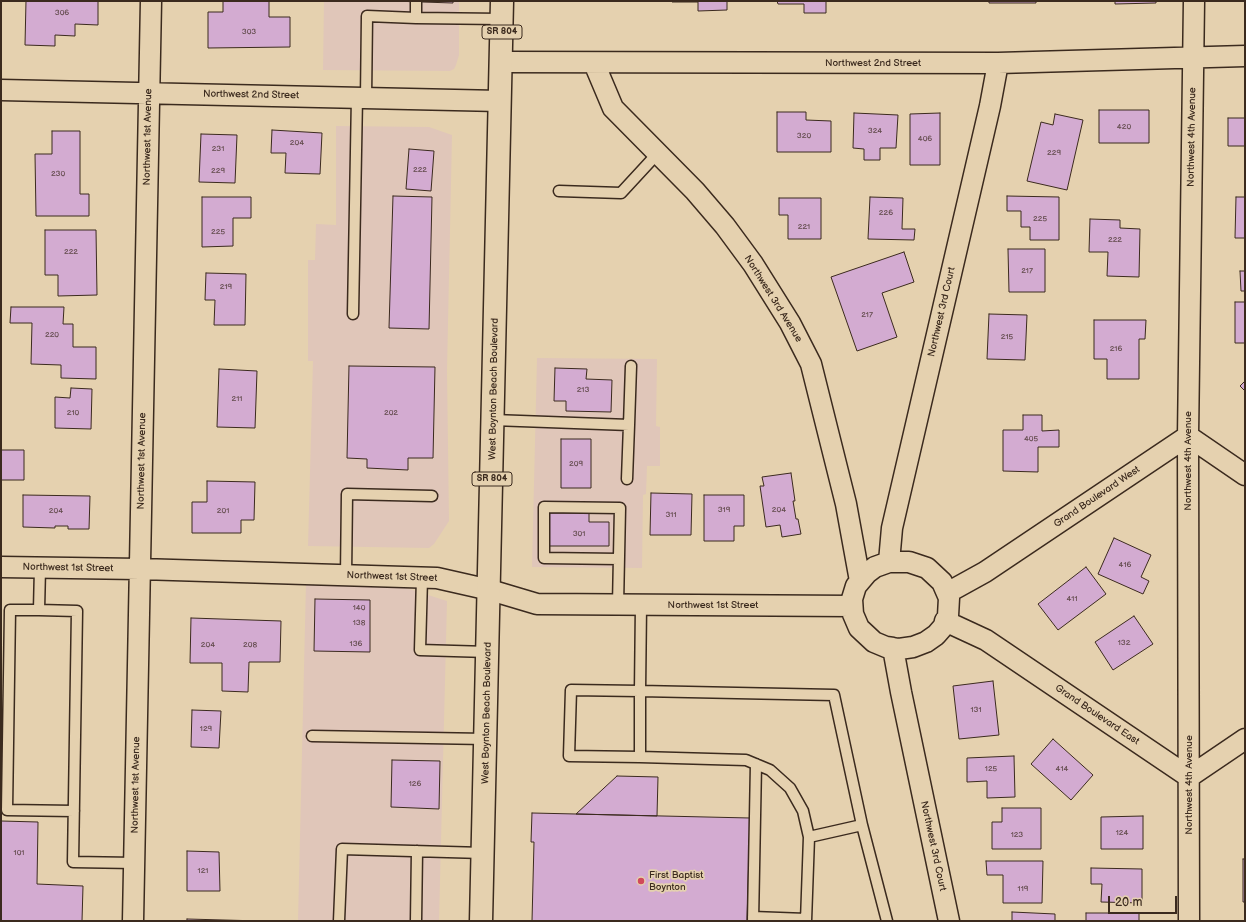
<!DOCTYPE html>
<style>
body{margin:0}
#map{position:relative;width:1246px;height:922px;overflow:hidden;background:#e5d1af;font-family:"Balsamiq Sans",sans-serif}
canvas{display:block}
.frame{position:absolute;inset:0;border:2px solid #3b2a1e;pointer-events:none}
.scale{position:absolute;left:1108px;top:896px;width:69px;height:18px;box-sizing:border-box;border:2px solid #3b2a1e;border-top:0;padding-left:5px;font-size:12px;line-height:14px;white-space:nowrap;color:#3b2a1e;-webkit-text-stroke:3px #e5d1af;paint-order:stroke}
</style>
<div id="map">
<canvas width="1246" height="922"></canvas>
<div class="frame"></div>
<div class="scale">20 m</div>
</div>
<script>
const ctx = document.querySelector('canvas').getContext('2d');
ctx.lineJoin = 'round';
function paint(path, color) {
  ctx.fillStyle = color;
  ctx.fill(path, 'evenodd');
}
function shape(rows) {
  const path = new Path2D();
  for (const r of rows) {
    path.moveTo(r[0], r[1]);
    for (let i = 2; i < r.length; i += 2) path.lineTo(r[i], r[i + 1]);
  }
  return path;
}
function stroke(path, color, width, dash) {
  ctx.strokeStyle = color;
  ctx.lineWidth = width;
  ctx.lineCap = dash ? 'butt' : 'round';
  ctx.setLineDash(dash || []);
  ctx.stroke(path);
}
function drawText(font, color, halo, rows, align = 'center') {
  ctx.font = font + ' "Balsamiq Sans",sans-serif';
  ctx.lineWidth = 3.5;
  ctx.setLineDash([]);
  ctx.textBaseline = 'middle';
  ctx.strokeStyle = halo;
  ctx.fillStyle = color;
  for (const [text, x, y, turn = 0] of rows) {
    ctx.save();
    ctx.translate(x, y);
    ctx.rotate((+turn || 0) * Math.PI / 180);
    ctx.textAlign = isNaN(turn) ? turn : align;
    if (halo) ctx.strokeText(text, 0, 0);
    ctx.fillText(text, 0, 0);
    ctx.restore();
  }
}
paint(shape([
 [324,1,459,1,459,55,456,65,454,69,450,71,323,70],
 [336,126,429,127,452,135,447,371,449,521,434,544,429,548,308,546,313,361,308,361,308,260,315,260,316,224,336,225],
 [537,358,657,359,656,426,660,427,660,466,647,466,646,494,643,495,642,568,532,567],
 [306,583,400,586,447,601,439,921,298,921]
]), '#e0c6b9');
const building = shape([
 [26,1,98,1,98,25,75,24,75,36,55,35,55,46,25,45,26,1],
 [223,1,269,1,269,17,290,17,290,47,208,48,208,12,223,12,223,1],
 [392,1,453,1,453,3,392,1],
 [672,1,727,1,727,10,698,11,698,2,672,2,672,1],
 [777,1,826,1,826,13,804,13,804,4,778,4,777,1],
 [989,1,1036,1,1036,3,989,3,989,1],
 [1115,1,1156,1,1156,3,1115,4,1115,1],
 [1099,110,1149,110,1149,143,1099,143,1099,110],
 [777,112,806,112,806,120,831,121,831,152,777,152,777,112],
 [854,113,898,115,896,148,880,148,880,160,864,160,864,149,853,148,854,113],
 [940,113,940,165,910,165,910,114,940,113],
 [1055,114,1083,120,1067,190,1027,181,1041,122,1053,125,1055,114],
 [1228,118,1245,118,1245,146,1228,146,1228,118],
 [272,130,322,133,320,174,285,173,286,153,271,153,272,130],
 [52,131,80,131,80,194,89,194,89,216,36,216,35,154,52,154,52,131],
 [201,134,237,135,235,183,199,182,201,134],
 [409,149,434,151,431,191,406,189,409,149],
 [393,196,432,197,429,329,389,328,393,196],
 [1007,196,1059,197,1059,240,1030,240,1030,227,1021,227,1021,211,1007,211,1007,196],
 [202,197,251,197,251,218,233,218,233,246,202,247,202,197],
 [870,197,903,198,902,229,915,229,914,240,868,239,870,197],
 [1236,197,1245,197,1245,238,1235,238,1236,197],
 [779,198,821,198,821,239,788,239,788,215,779,215,779,198],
 [1090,219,1120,220,1120,228,1140,229,1139,277,1107,276,1108,252,1089,252,1090,219],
 [45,230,96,230,97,295,58,296,58,275,45,275,45,230],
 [1008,249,1045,249,1045,292,1009,292,1008,249],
 [904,252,914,282,882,293,897,337,857,351,831,277,904,252],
 [1240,271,1245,271,1245,291,1241,291,1240,271],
 [206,273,246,274,245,325,214,325,215,300,205,300,206,273],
 [1235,302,1245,302,1245,343,1235,343,1235,302],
 [11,307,64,307,63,324,73,324,73,347,96,347,96,379,61,378,61,365,31,364,32,323,10,323,11,307],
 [989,314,1027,315,1025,360,987,359,989,314],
 [1094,320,1146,320,1145,339,1139,339,1139,379,1107,379,1107,359,1094,359,1094,320],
 [349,366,435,367,433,458,408,458,408,470,367,468,367,459,347,458,349,366],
 [555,368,587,369,586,379,612,380,611,412,566,411,566,401,554,401,555,368],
 [219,369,257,371,255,428,217,427,219,369],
 [1245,381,1245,391,1240,386,1245,381],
 [71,388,92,389,91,429,55,428,55,397,70,398,71,388],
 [1023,415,1042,415,1042,431,1059,430,1059,447,1038,447,1038,472,1003,471,1003,430,1023,430,1023,415],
 [561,439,591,439,591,488,561,488,561,439],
 [1,450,24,450,24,480,1,480,1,450],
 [791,473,795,501,793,501,796,519,798,519,801,534,782,537,780,525,766,527,760,486,764,486,762,477,791,473],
 [207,481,255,482,254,520,241,520,241,533,192,533,192,502,207,502,207,481],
 [651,493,692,494,691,535,650,535,651,493],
 [23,495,90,496,89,529,68,529,68,526,55,526,55,528,23,527,23,495],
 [704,495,744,495,744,526,734,526,734,541,704,541,704,495],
 [548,513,589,513,589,522,609,522,609,546,548,546,548,513],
 [1114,538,1151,555,1141,577,1149,581,1143,594,1098,574,1114,538],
 [1086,567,1106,594,1058,630,1038,604,1086,567],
 [315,599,370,600,370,652,314,651,315,599],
 [1134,616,1153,644,1113,670,1095,642,1134,616],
 [191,618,281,621,280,662,249,662,248,692,222,691,222,663,190,663,191,618],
 [993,681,999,735,959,739,953,686,993,681],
 [192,710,221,711,219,748,191,747,192,710],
 [1053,739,1093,775,1071,800,1031,764,1053,739],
 [1014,756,1015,797,987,798,987,781,967,782,967,758,1014,756],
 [392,760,440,761,439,809,391,807,392,760],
 [617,776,658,777,657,816,576,814,617,776],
 [1002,808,1041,808,1041,849,992,849,992,822,1002,822,1002,808],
 [532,813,750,818,747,921,532,921,534,842,531,842,532,813],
 [1143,816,1143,849,1101,849,1101,817,1143,816],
 [1,821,38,822,37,884,83,886,82,921,1,921,1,821],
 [187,851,219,852,220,891,187,891,187,851],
 [1243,859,1245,859,1245,902,1243,902,1243,859],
 [986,861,1043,861,1042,903,1003,903,1003,875,987,875,986,861],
 [1091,868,1142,869,1142,903,1101,902,1102,884,1091,884,1091,868],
 [1012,912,1055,914,1055,921,1012,921,1012,912],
 [1086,913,1139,913,1139,921,1086,921,1086,913],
 [187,919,261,921,187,921,187,919]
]);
paint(building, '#d3abd1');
stroke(building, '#3b2a1e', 1);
const service = shape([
 [416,2,416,18,502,19],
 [366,98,367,16,416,18],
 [559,191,621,193,657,154],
 [353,314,357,97],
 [493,420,629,425,631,366],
 [627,479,629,425],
 [40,568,39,610,77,611,73,862,135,863],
 [346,576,347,494,432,496],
 [422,578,420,650,488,652],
 [618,605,620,508,544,507,544,558,619,559],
 [39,610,10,610,7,810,74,811],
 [312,736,486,739],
 [640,757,569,756,571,690,640,691,834,695,862,825,809,837,803,811,790,788,770,770,746,760,640,757,640,691,641,605],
 [862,825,887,921],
 [753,917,806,919],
 [339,921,342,849,483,853],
 [416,921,417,851],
 [753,921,756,764],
 [806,921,809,837]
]);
const minor = shape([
 [501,62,998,63,1245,56],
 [594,63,613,108,695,191,725,226,753,264,790,323,811,364,846,504,860,581],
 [1,90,500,101],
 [889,562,892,528,990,106,998,63],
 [889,562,909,562,927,568,942,582,949,598,948,616,943,627,936,635,926,642,913,647,899,649,893,648,886,647,874,642,859,628,853,614,852,599,856,586,867,573,875,567,889,562],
 [1,567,140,569,437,578,490,590,537,604,852,606],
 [947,593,985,572,1188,436,1245,475],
 [945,621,986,640,1189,777,1245,739],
 [893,648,901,692,949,921],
 [133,921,151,1],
 [1189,921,1188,436,1194,1]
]);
const primary = shape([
 [481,921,502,1]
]);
stroke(service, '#3b2a1e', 13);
stroke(minor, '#3b2a1e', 23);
stroke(primary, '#3b2a1e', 25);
stroke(service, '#e5d1af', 10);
stroke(minor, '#e5d1af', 20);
stroke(primary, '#e5d1af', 22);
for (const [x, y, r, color] of [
 [641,881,4,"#d1495b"]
]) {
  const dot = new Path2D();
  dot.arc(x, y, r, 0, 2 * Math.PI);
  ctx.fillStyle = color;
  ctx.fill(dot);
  stroke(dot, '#e5d1af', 1.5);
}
drawText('8px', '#614a4b', null, [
 ["306",62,13],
 ["303",249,32],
 ["420",1124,127],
 ["324",875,131],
 ["320",804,136],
 ["406",925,139],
 ["204",297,143],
 ["231",218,149],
 ["229",1054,153],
 ["222",420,170],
 ["229",218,171],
 ["230",58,174],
 ["226",886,213],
 ["225",1040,219],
 ["221",804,227],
 ["225",218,232],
 ["222",1115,240],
 ["222",71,252],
 ["217",1027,271],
 ["219",226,287],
 ["217",867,315],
 ["220",52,335],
 ["215",1007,337],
 ["216",1116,349],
 ["213",583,390],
 ["211",237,399],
 ["210",73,413],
 ["202",391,413],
 ["405",1031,439],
 ["209",576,464],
 ["319",724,510],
 ["204",779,510],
 ["204",56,511],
 ["201",223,511],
 ["311",671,515],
 ["301",579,534],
 ["416",1125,565],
 ["411",1072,599],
 ["140",359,608],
 ["138",359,623],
 ["132",1124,643],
 ["136",356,644],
 ["204",208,645],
 ["208",250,645],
 ["131",976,710],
 ["129",206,729],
 ["125",991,769],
 ["414",1062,769],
 ["126",415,784],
 ["124",1122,833],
 ["123",1017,835],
 ["101",19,853],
 ["121",203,871],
 ["119",1023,889]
]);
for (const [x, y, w] of [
 [502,32,40],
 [492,479,40]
]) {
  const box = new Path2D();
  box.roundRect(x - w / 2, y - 7, w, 14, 3);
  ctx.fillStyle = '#e5d1af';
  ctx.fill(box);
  stroke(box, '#3b2a1e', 1);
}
drawText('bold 9px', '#3b2a1e', null, [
 ["SR 804",502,32],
 ["SR 804",492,479]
]);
drawText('10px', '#3b2a1e', '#e5d1af', [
 ["Northwest 2nd Street",873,63],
 ["Northwest 2nd Street",251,95,1],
 ["Northwest 1st Avenue",148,137,-89],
 ["Northwest 4th Avenue",1192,137,-89],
 ["Northwest 3rd Avenue",773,299,58],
 ["Northwest 3rd Court",942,312,-77],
 ["West Boynton Beach Boulevard",494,389,-89],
 ["Northwest 1st Avenue",142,461,-89],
 ["Northwest 4th Avenue",1188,461,-90],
 ["Grand Boulevard West",1097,497,-34],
 ["Northwest 1st Street",68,568,1],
 ["Northwest 1st Street",392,577,2],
 ["Northwest 1st Street",713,605],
 ["West Boynton Beach Boulevard",487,713,-89],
 ["Grand Boulevard East",1097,715,34],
 ["Northwest 1st Avenue",136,785,-89],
 ["Northwest 4th Avenue",1189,785,-90],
 ["Northwest 3rd Court",933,846,78]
]);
drawText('10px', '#3b2a1e', '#e5d1af', [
 ["First Baptist",649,875],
 ["Boynton",649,887]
], 'left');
</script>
